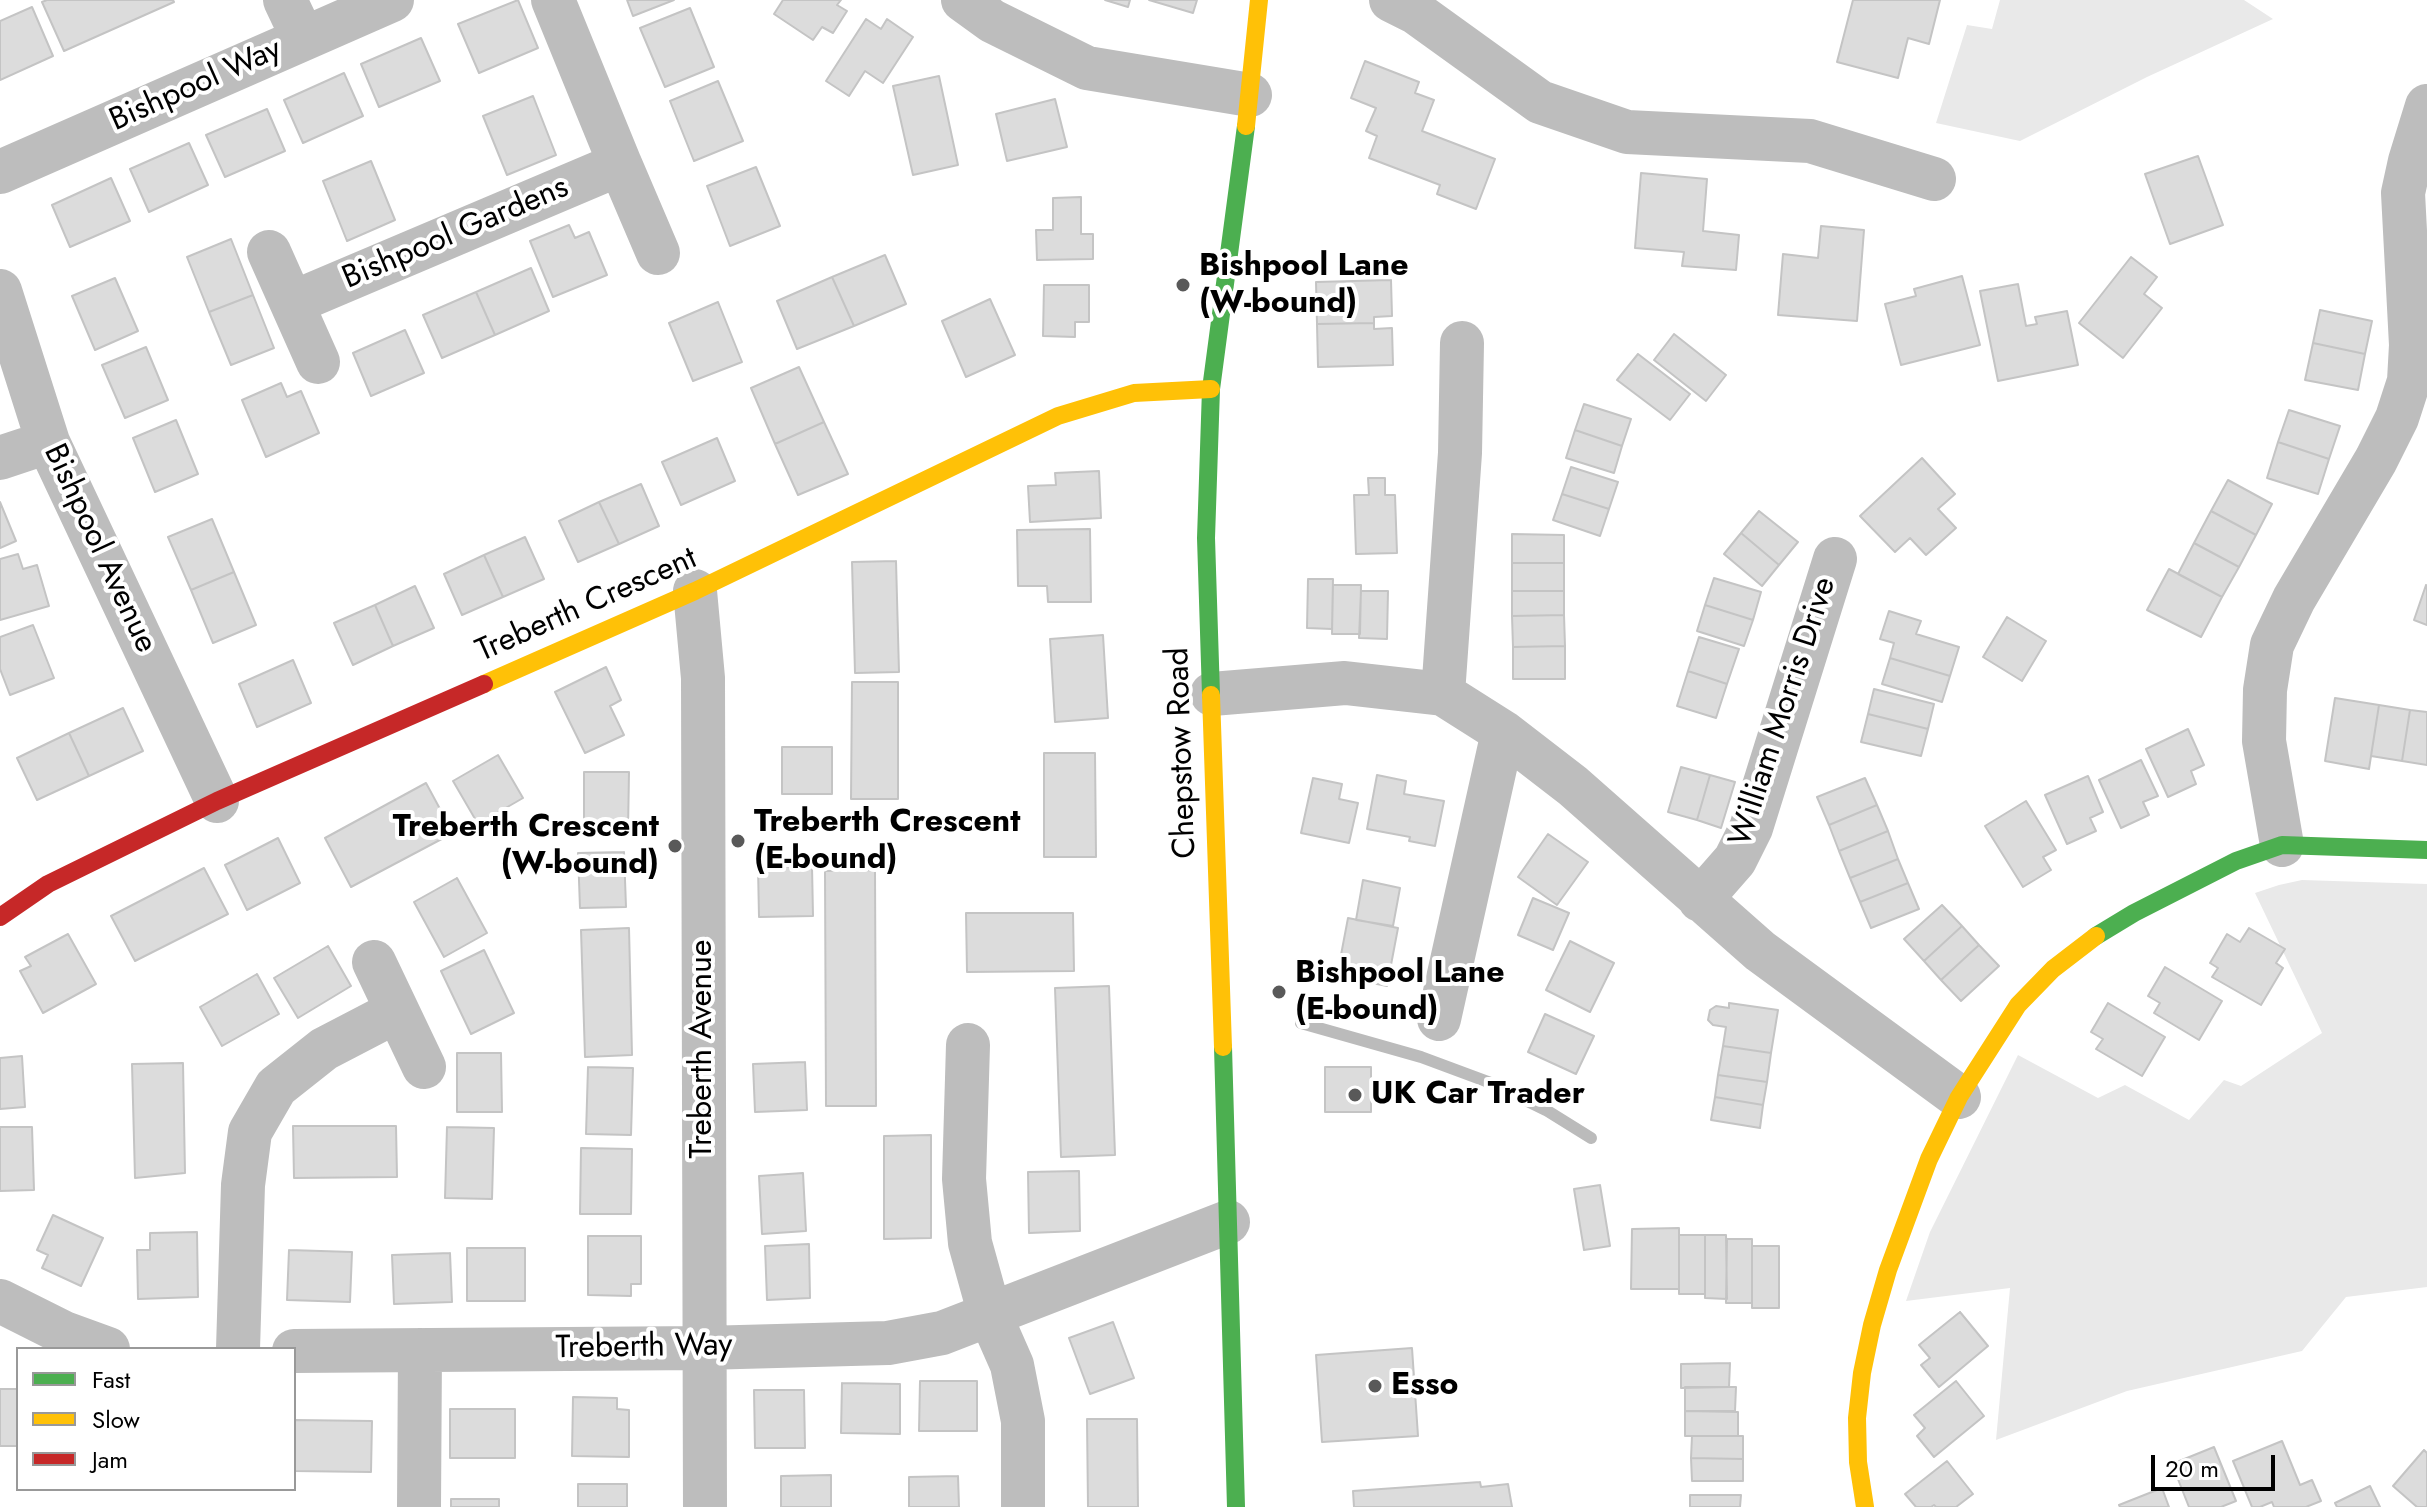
<!DOCTYPE html>
<style>
body{margin:0}
#map{position:relative;width:2427px;height:1507px;overflow:hidden;background:#fff;font-family:Jost,sans-serif}
canvas{display:block}
.legend{position:absolute;left:16px;top:1347px;width:280px;height:144px;box-sizing:border-box;background:#fff;border:2px solid #999;margin:0;padding:10px 14px;list-style:none;font-size:24px;color:#000}
.legend li{display:flex;align-items:center;gap:16px;height:40px}
.legend b{width:40px;border:2px solid #999}
.scale{position:absolute;left:2151px;top:1455px;width:124px;height:36px;box-sizing:border-box;border:4px solid #000;border-top:0;padding-left:10px;font-size:24px;line-height:28px;white-space:nowrap;color:#000;-webkit-text-stroke:6px #fff;paint-order:stroke}
</style>
<div id="map">
<canvas width="2427" height="1507"></canvas>
<ul class="legend">
<li><b style="height:10px;background:#4caf50"></b>Fast</li>
<li><b style="height:10px;background:#ffc107"></b>Slow</li>
<li><b style="height:10px;background:#c62828"></b>Jam</li>
</ul>
<div class="scale">20 m</div>
</div>
<script>
const ctx = document.querySelector('canvas').getContext('2d');
ctx.lineJoin = 'round';
function paint(path, color) {
  ctx.fillStyle = color;
  ctx.fill(path, 'evenodd');
}
function shape(rows) {
  const path = new Path2D();
  for (const r of rows) {
    path.moveTo(r[0], r[1]);
    for (let i = 2; i < r.length; i += 2) path.lineTo(r[i], r[i + 1]);
  }
  return path;
}
function stroke(path, color, width, dash) {
  ctx.strokeStyle = color;
  ctx.lineWidth = width;
  ctx.lineCap = dash ? 'butt' : 'round';
  ctx.setLineDash(dash || []);
  ctx.stroke(path);
}
function drawText(font, color, halo, rows, align = 'center') {
  ctx.font = font + ' Jost,sans-serif';
  ctx.lineWidth = 8;
  ctx.setLineDash([]);
  ctx.textBaseline = 'middle';
  ctx.strokeStyle = halo;
  ctx.fillStyle = color;
  for (const [text, x, y, turn = 0] of rows) {
    ctx.save();
    ctx.translate(x, y);
    ctx.rotate((+turn || 0) * Math.PI / 180);
    ctx.textAlign = isNaN(turn) ? turn : align;
    if (halo) ctx.strokeText(text, 0, 0);
    ctx.fillText(text, 0, 0);
    ctx.restore();
  }
}
paint(shape([
 [2000,0,2244,0,2273,19,2147,77,2020,141,1936,123,1967,25,1992,29],
 [2302,880,2427,884,2427,1287,2346,1297,2302,1351,2127,1391,1996,1440,2010,1288,1906,1301,1930,1232,2018,1055,2098,1098,2125,1085,2189,1120,2224,1080,2241,1086,2322,1033,2255,893,2279,885]
]), '#e9e9e9');
stroke(shape([
 [1301,1023,1421,1057,1491,1083,1546,1110,1591,1138]
]), '#bbb', 12);
const building = shape([
 [47,0,173,0,174,2,64,51,42,2,47,0],
 [518,0,538,48,479,73,458,24,518,0],
 [627,0,674,0,633,16,627,0],
 [783,0,841,0,837,5,847,11,833,33,822,27,813,40,774,14,783,0],
 [1105,0,1130,0,1128,7,1105,0],
 [1149,0,1197,0,1193,13,1149,0],
 [1853,0,1940,0,1929,44,1908,38,1898,78,1837,62,1853,0],
 [32,7,53,56,0,80,0,21,32,7],
 [690,8,714,67,665,87,640,28,690,8],
 [866,19,881,29,887,19,913,37,883,83,865,71,849,96,826,81,866,19],
 [421,38,440,81,379,107,361,64,421,38],
 [1365,61,1419,82,1415,93,1434,100,1422,131,1495,159,1476,209,1437,194,1440,185,1369,158,1377,136,1366,131,1376,108,1351,98,1365,61],
 [344,73,363,116,303,143,284,100,344,73],
 [939,76,958,165,913,175,893,86,939,76],
 [718,81,743,141,694,161,670,101,718,81],
 [533,96,556,155,507,175,483,116,533,96],
 [1055,99,1067,147,1007,161,996,114,1055,99],
 [267,109,285,151,225,177,206,135,267,109],
 [189,143,208,185,149,212,130,169,189,143],
 [2198,156,2223,225,2170,244,2145,174,2198,156],
 [371,161,395,220,347,241,323,181,371,161],
 [756,167,780,226,730,246,707,186,756,167],
 [1641,173,1707,179,1703,231,1739,235,1736,270,1682,266,1684,252,1635,248,1641,173],
 [111,178,130,221,70,247,52,205,111,178],
 [1081,197,1081,234,1093,234,1093,259,1037,260,1036,230,1053,230,1053,198,1081,197],
 [569,225,575,238,589,232,607,275,553,297,530,241,569,225],
 [1821,226,1864,230,1857,321,1778,315,1783,254,1818,258,1821,226],
 [231,239,253,295,209,312,187,257,231,239],
 [885,255,906,304,854,326,832,277,885,255],
 [2131,257,2157,277,2144,294,2162,308,2123,358,2079,323,2131,257],
 [531,268,549,311,495,335,476,292,531,268],
 [1962,276,1980,345,1901,365,1885,304,1916,296,1914,289,1962,276],
 [832,277,854,326,797,349,777,301,832,277],
 [115,278,138,331,95,350,72,296,115,278],
 [1391,280,1392,316,1374,317,1374,323,1317,324,1316,282,1391,280],
 [2018,284,2026,326,2037,324,2035,317,2067,311,2078,365,1998,381,1980,291,2018,284],
 [1044,285,1089,285,1089,322,1075,322,1075,337,1043,336,1044,285],
 [476,292,495,335,442,358,423,315,476,292],
 [253,295,274,348,231,365,209,312,253,295],
 [990,299,1015,355,966,377,942,321,990,299],
 [718,302,742,362,693,381,669,323,718,302],
 [2320,310,2372,321,2365,354,2313,343,2320,310],
 [1374,323,1374,329,1392,328,1393,365,1318,367,1317,324,1374,323],
 [405,330,424,373,371,396,353,353,405,330],
 [1674,334,1726,375,1706,401,1654,360,1674,334],
 [2313,343,2365,354,2358,390,2305,380,2313,343],
 [146,347,168,400,125,418,102,365,146,347],
 [1638,354,1690,394,1670,420,1617,380,1638,354],
 [799,367,824,422,775,444,751,388,799,367],
 [281,383,287,397,301,391,319,433,266,457,242,400,281,383],
 [1584,404,1631,419,1622,446,1575,430,1584,404],
 [2289,410,2340,426,2329,459,2278,442,2289,410],
 [176,420,198,474,155,492,133,438,176,420],
 [824,422,848,474,798,495,775,444,824,422],
 [1575,430,1622,446,1614,473,1566,458,1575,430],
 [717,438,735,481,681,505,662,462,717,438],
 [2278,442,2329,459,2318,494,2267,478,2278,442],
 [1922,458,1955,494,1938,509,1956,528,1926,555,1910,538,1895,552,1860,516,1922,458],
 [1571,467,1618,482,1609,509,1562,494,1571,467],
 [1099,471,1101,518,1030,522,1028,486,1056,485,1055,473,1099,471],
 [1368,478,1385,478,1385,495,1395,495,1397,553,1356,554,1354,495,1369,495,1368,478],
 [2228,480,2272,504,2256,535,2211,511,2228,480],
 [641,484,659,526,619,544,599,502,641,484],
 [1562,494,1609,509,1600,536,1553,520,1562,494],
 [0,502,16,541,0,548,0,502],
 [599,502,619,544,578,562,559,521,599,502],
 [1759,511,1798,542,1779,565,1741,533,1759,511],
 [2211,511,2256,535,2239,567,2194,543,2211,511],
 [212,519,234,572,191,590,168,537,212,519],
 [1090,529,1091,602,1048,602,1047,586,1018,586,1017,530,1090,529],
 [1741,533,1779,565,1762,586,1724,554,1741,533],
 [1512,534,1564,535,1564,563,1512,563,1512,534],
 [525,537,544,579,503,597,484,555,525,537],
 [2194,543,2239,567,2222,597,2178,574,2194,543],
 [18,554,23,569,37,565,49,606,0,620,0,559,18,554],
 [484,555,503,597,462,615,444,574,484,555],
 [896,561,899,672,855,673,852,562,896,561],
 [1512,563,1564,563,1564,591,1512,591,1512,563],
 [2169,569,2222,597,2201,637,2147,610,2169,569],
 [234,572,256,625,213,643,191,590,234,572],
 [1714,578,1761,592,1753,620,1705,605,1714,578],
 [1308,579,1333,579,1332,629,1307,628,1308,579],
 [1333,585,1361,585,1360,634,1332,634,1333,585],
 [2426,585,2427,586,2427,625,2414,620,2426,585],
 [415,586,434,628,393,646,375,605,415,586],
 [1361,591,1388,591,1387,639,1359,638,1361,591],
 [1512,591,1564,591,1564,615,1512,616,1512,591],
 [375,605,393,646,353,665,334,623,375,605],
 [1705,605,1753,620,1744,646,1697,631,1705,605],
 [1889,611,1921,621,1916,634,1959,647,1950,676,1890,658,1894,643,1880,639,1889,611],
 [1564,615,1565,646,1513,647,1512,616,1564,615],
 [2007,617,2046,641,2022,681,1983,657,2007,617],
 [33,625,54,678,10,695,0,669,0,637,33,625],
 [1103,635,1108,718,1055,722,1050,639,1103,635],
 [1699,637,1739,649,1727,684,1688,671,1699,637],
 [1565,646,1565,679,1513,679,1513,647,1565,646],
 [1890,658,1950,676,1942,702,1882,684,1890,658],
 [293,660,311,703,257,727,239,684,293,660],
 [606,667,621,700,610,706,624,735,585,753,555,692,606,667],
 [1688,671,1727,684,1716,718,1677,706,1688,671],
 [852,682,898,682,898,799,851,799,852,682],
 [1874,689,1934,704,1928,729,1868,714,1874,689],
 [2335,698,2379,705,2369,769,2325,761,2335,698],
 [2379,705,2410,710,2402,761,2371,756,2379,705],
 [123,708,143,751,89,776,69,733,123,708],
 [2410,710,2427,712,2427,765,2402,761,2410,710],
 [1868,714,1928,729,1921,756,1861,742,1868,714],
 [2188,729,2204,765,2191,771,2196,784,2168,797,2146,749,2188,729],
 [69,733,89,776,37,800,17,758,69,733],
 [782,747,832,747,832,794,782,794,782,747],
 [1044,753,1095,753,1096,857,1044,857,1044,753],
 [498,755,523,798,478,824,453,781,498,755],
 [2141,760,2158,796,2143,802,2149,815,2121,828,2099,780,2141,760],
 [1681,767,1710,775,1697,820,1668,812,1681,767],
 [584,772,629,772,628,831,584,830,584,772],
 [1377,775,1406,781,1404,794,1444,801,1435,846,1409,841,1410,837,1367,829,1377,775],
 [1710,775,1735,782,1721,828,1697,820,1710,775],
 [2088,776,2103,812,2090,818,2096,831,2067,844,2045,795,2088,776],
 [1313,778,1342,784,1339,799,1358,803,1349,843,1301,833,1313,778],
 [1865,778,1877,805,1829,825,1817,797,1865,778],
 [426,783,453,833,351,887,325,838,426,783],
 [2026,801,2056,850,2043,857,2051,870,2023,887,1985,826,2026,801],
 [1877,805,1888,831,1839,851,1829,825,1877,805],
 [1888,831,1898,859,1850,878,1839,851,1888,831],
 [1548,834,1588,862,1557,905,1518,877,1548,834],
 [278,838,300,883,247,910,225,865,278,838],
 [624,852,626,907,580,908,578,853,624,852],
 [1898,859,1908,883,1860,902,1850,878,1898,859],
 [812,866,813,916,759,917,758,867,812,866],
 [204,868,228,914,135,961,111,916,204,868],
 [875,870,876,1106,826,1106,825,871,875,870],
 [457,878,487,933,444,957,414,902,457,878],
 [1363,880,1400,888,1393,926,1356,920,1363,880],
 [1908,883,1919,909,1871,928,1860,902,1908,883],
 [1533,898,1569,913,1553,950,1518,935,1533,898],
 [1942,905,1962,926,1924,961,1904,939,1942,905],
 [966,913,1073,913,1074,971,967,972,966,913],
 [1348,918,1398,928,1387,986,1337,976,1348,918],
 [1962,926,1979,945,1941,980,1924,961,1962,926],
 [629,928,632,1055,585,1057,581,930,629,928],
 [2249,928,2285,949,2276,963,2283,968,2261,1005,2212,977,2218,968,2210,963,2227,934,2240,942,2249,928],
 [68,934,96,984,43,1013,20,971,31,966,25,957,68,934],
 [1570,941,1614,963,1590,1012,1546,990,1570,941],
 [1979,945,1999,966,1961,1001,1941,980,1979,945],
 [328,946,351,986,298,1018,274,978,328,946],
 [484,950,514,1013,471,1034,441,971,484,950],
 [2165,967,2222,1001,2199,1040,2154,1013,2160,1003,2148,996,2165,967],
 [257,974,279,1014,222,1046,200,1007,257,974],
 [1109,986,1115,1155,1061,1157,1055,988,1109,986],
 [1729,1003,1778,1010,1771,1053,1723,1046,1726,1027,1713,1025,1708,1020,1710,1010,1716,1006,1729,1008,1729,1003],
 [2108,1003,2165,1037,2142,1076,2096,1049,2103,1039,2091,1032,2108,1003],
 [1545,1014,1594,1036,1576,1074,1528,1052,1545,1014],
 [1723,1046,1771,1053,1767,1082,1718,1075,1723,1046],
 [457,1053,501,1053,502,1112,457,1112,457,1053],
 [22,1056,25,1107,0,1109,0,1058,22,1056],
 [805,1062,807,1110,755,1112,753,1064,805,1062],
 [183,1063,185,1173,135,1178,132,1064,183,1063],
 [588,1067,633,1068,631,1135,586,1134,588,1067],
 [1325,1067,1371,1067,1371,1112,1325,1112,1325,1067],
 [1718,1075,1767,1082,1763,1105,1715,1097,1718,1075],
 [1715,1097,1763,1105,1760,1128,1711,1120,1715,1097],
 [293,1126,396,1126,397,1177,294,1178,293,1126],
 [0,1127,32,1127,34,1190,0,1191,0,1127],
 [447,1127,494,1128,492,1199,445,1198,447,1127],
 [931,1135,931,1238,884,1239,884,1136,931,1135],
 [581,1148,632,1149,631,1214,580,1214,581,1148],
 [1079,1171,1080,1231,1029,1233,1028,1172,1079,1171],
 [803,1173,806,1231,762,1234,759,1176,803,1173],
 [1600,1185,1610,1246,1584,1250,1574,1189,1600,1185],
 [53,1215,103,1238,81,1286,42,1268,48,1255,37,1250,53,1215],
 [1679,1228,1679,1289,1631,1289,1632,1229,1679,1228],
 [197,1232,198,1297,138,1299,137,1250,150,1250,150,1233,197,1232],
 [1679,1235,1705,1235,1705,1294,1679,1294,1679,1235],
 [1705,1235,1726,1235,1727,1299,1705,1298,1705,1235],
 [588,1236,641,1236,641,1284,631,1284,631,1296,588,1295,588,1236],
 [1727,1239,1752,1239,1752,1303,1726,1303,1727,1239],
 [809,1244,810,1298,767,1300,765,1246,809,1244],
 [1752,1246,1779,1246,1779,1308,1752,1308,1752,1246],
 [467,1248,525,1248,525,1301,467,1301,467,1248],
 [289,1250,352,1252,350,1302,287,1300,289,1250],
 [450,1253,452,1302,394,1304,392,1255,450,1253],
 [1960,1312,1988,1346,1939,1387,1921,1365,1930,1358,1919,1345,1960,1312],
 [1113,1322,1134,1378,1090,1394,1069,1338,1113,1322],
 [1412,1348,1418,1436,1322,1442,1316,1355,1412,1348],
 [1730,1363,1729,1387,1681,1388,1681,1364,1730,1363],
 [920,1381,977,1381,977,1431,919,1431,920,1381],
 [1956,1381,1984,1416,1934,1457,1917,1436,1925,1428,1914,1415,1956,1381],
 [842,1383,900,1384,900,1434,841,1433,842,1383],
 [1685,1387,1736,1387,1735,1411,1685,1411,1685,1387],
 [0,1389,18,1389,18,1446,0,1446,0,1389],
 [754,1390,804,1390,805,1448,755,1448,754,1390],
 [573,1397,617,1398,617,1409,629,1410,629,1457,572,1456,573,1397],
 [450,1409,515,1409,515,1458,450,1458,450,1409],
 [1685,1411,1738,1412,1738,1436,1685,1436,1685,1411],
 [1087,1419,1137,1419,1138,1507,1088,1507,1087,1419],
 [294,1420,372,1421,371,1472,294,1471,294,1420],
 [1692,1436,1743,1436,1743,1459,1691,1458,1692,1436],
 [2282,1441,2300,1485,2312,1480,2321,1501,2306,1507,2274,1507,2272,1502,2260,1507,2252,1507,2233,1461,2282,1441],
 [2214,1447,2236,1501,2221,1507,2189,1507,2172,1464,2214,1447],
 [2424,1450,2427,1453,2427,1507,2417,1507,2393,1486,2424,1450],
 [1691,1458,1743,1459,1743,1481,1692,1481,1691,1458],
 [1947,1461,1973,1494,1956,1507,1936,1507,1934,1505,1931,1507,1916,1507,1905,1494,1947,1461],
 [831,1475,831,1507,781,1507,781,1476,831,1475],
 [958,1476,959,1507,909,1507,909,1477,958,1476],
 [1480,1482,1481,1487,1508,1484,1512,1507,1354,1507,1353,1491,1480,1482],
 [578,1484,627,1484,627,1507,578,1507,578,1484],
 [2370,1486,2380,1507,2337,1507,2335,1503,2370,1486],
 [2162,1488,2169,1507,2120,1507,2119,1505,2162,1488],
 [1690,1495,1741,1495,1740,1507,1690,1507,1690,1495],
 [451,1499,499,1499,499,1507,451,1507,451,1499]
]);
paint(building, '#dcdcdc');
stroke(building, '#c4c4c4', 2);
stroke(shape([
 [285,0,303,38],
 [963,0,992,21,1087,68,1250,95],
 [1391,0,1415,12,1540,102,1627,132,1810,141,1934,179],
 [620,164,658,253],
 [0,172,392,0],
 [269,252,318,362],
 [0,291,48,442,217,801],
 [292,303,620,164,553,0],
 [0,458,48,442],
 [695,591,703,678,705,1507],
 [1212,694,1345,683,1443,694,1503,732,1573,786,1760,951,1959,1097],
 [1443,694,1460,453,1462,343],
 [2282,845,2264,741,2265,690,2272,645,2294,599,2376,460,2397,418,2409,381,2411,345,2403,193,2410,161,2427,106],
 [1700,900,1735,860,1751,828,1835,559],
 [374,962,424,1067],
 [1439,1019,1503,732],
 [968,1045,964,1179,970,1243,990,1315,1012,1365,1023,1421,1023,1507],
 [0,1301,64,1333,108,1349],
 [238,1349,243,1185,250,1132,276,1087,324,1049,397,1011],
 [294,1351,703,1348,888,1343,942,1333,1228,1222],
 [419,1507,420,1350]
]), '#bdbdbd', 44);
stroke(shape([
 [1211,695,1206,538,1211,389,1246,126],
 [2096,936,2134,913,2236,861,2282,845,2427,850],
 [1223,1047,1236,1507]
]), '#4caf50', 18);
stroke(shape([
 [1246,126,1259,0],
 [484,684,695,591,1058,416,1134,393,1211,389],
 [1211,695,1223,1047],
 [1865,1507,1858,1462,1857,1418,1862,1373,1872,1325,1888,1270,1929,1159,1959,1097,2018,1005,2053,969,2096,936]
]), '#ffc107', 18);
stroke(shape([
 [0,917,48,884,217,801,484,684]
]), '#c62828', 18);
for (const [x, y, r, color] of [
 [1183,285,8,"#595959"],
 [738,841,8,"#595959"],
 [675,846,8,"#595959"],
 [1279,992,8,"#595959"],
 [1355,1095,8,"#595959"],
 [1375,1386,8,"#595959"]
]) {
  const dot = new Path2D();
  dot.arc(x, y, r, 0, 2 * Math.PI);
  ctx.fillStyle = color;
  ctx.fill(dot);
  stroke(dot, '#fff', 3);
}
drawText('32px', '#000', '#fff', [
 ["Bishpool Way",196,86,-24],
 ["Bishpool Gardens",456,234,-23],
 ["Bishpool Avenue",99,549,65],
 ["Treberth Crescent",587,606,-24],
 ["William Morris Drive",1784,712,-72],
 ["Chepstow Road",1183,753,-92],
 ["Treberth Avenue",703,1049,-90],
 ["Treberth Way",644,1348,-1]
]);
drawText('bold 32px', '#000', '#fff', [
 ["Bishpool Lane",1199,267],
 ["(W-bound)",1199,304],
 ["Treberth Crescent",754,823],
 ["(E-bound)",754,860],
 ["Treberth Crescent",659,828,"right"],
 ["(W-bound)",659,865,"right"],
 ["Bishpool Lane",1295,974],
 ["(E-bound)",1295,1011],
 ["UK Car Trader",1371,1095],
 ["Esso",1391,1386]
], 'left');
</script>
